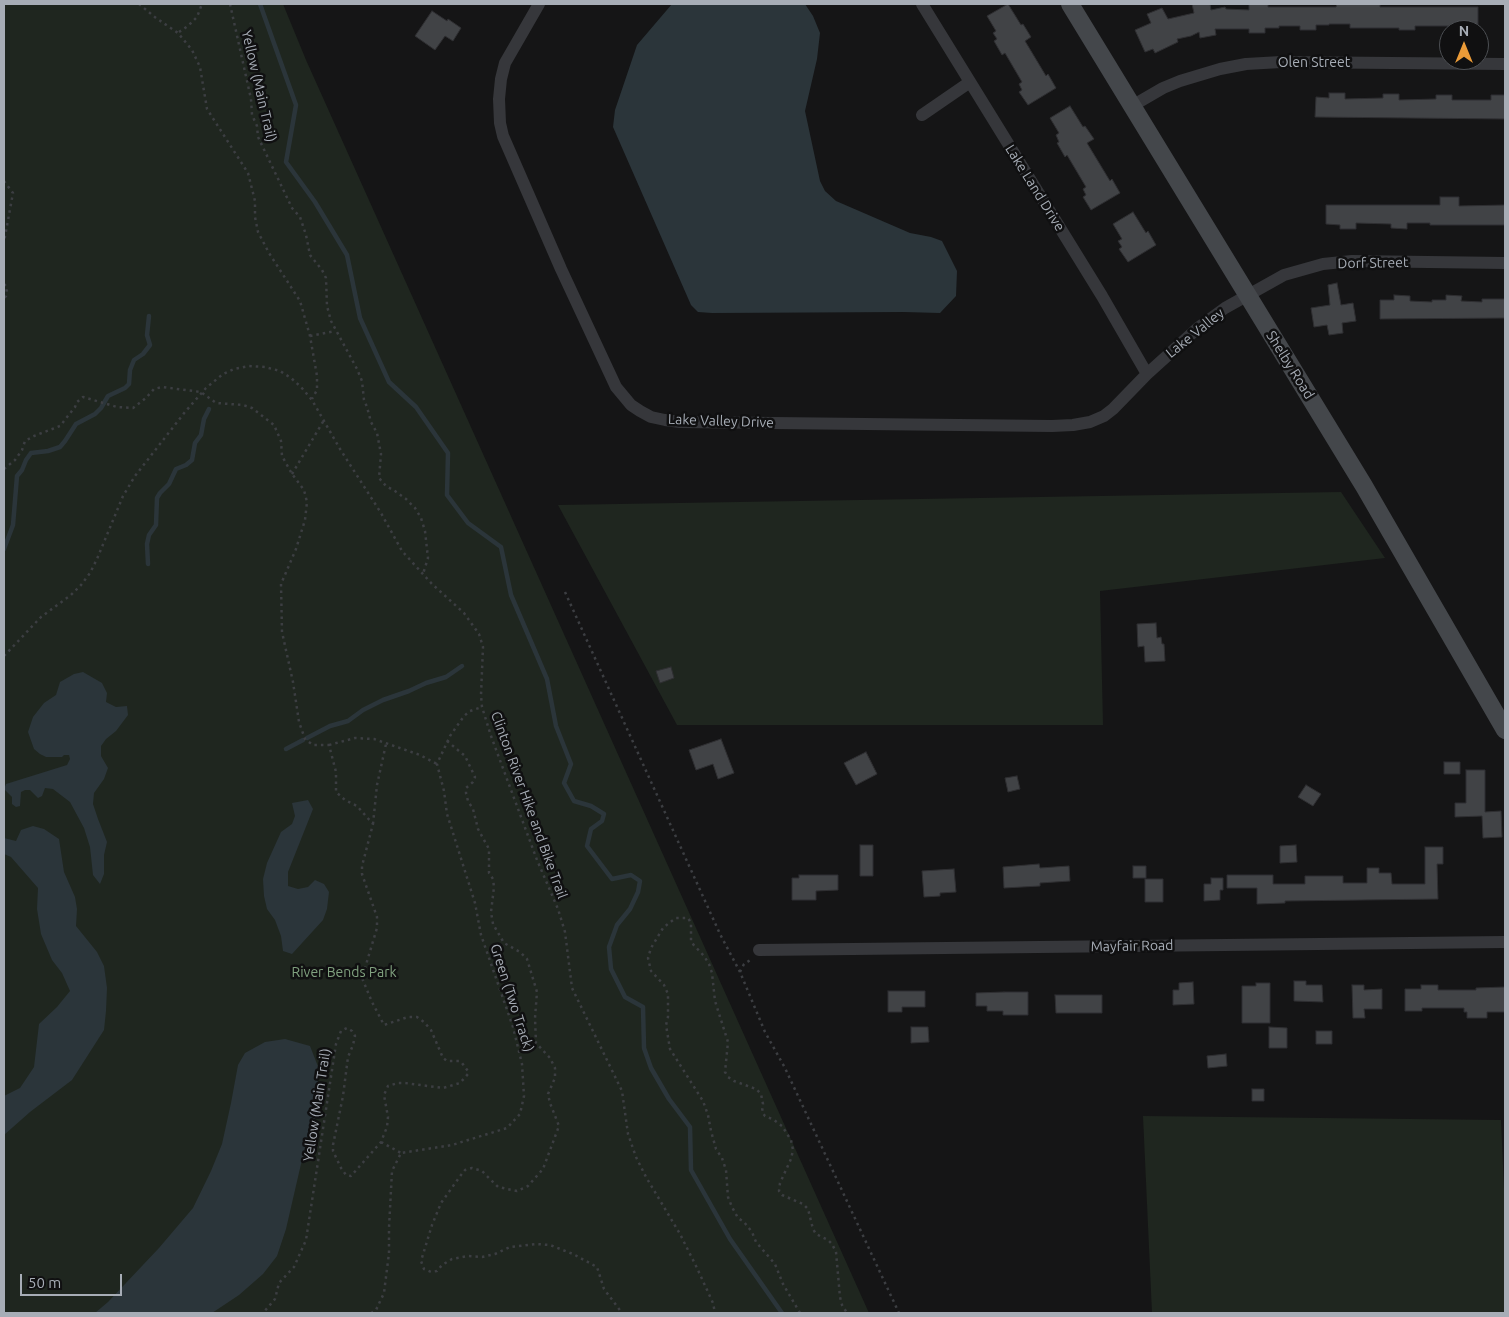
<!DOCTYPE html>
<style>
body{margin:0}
#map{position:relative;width:1509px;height:1317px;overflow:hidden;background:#151516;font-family:Ubuntu,sans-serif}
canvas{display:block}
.frame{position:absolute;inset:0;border:5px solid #a7adb6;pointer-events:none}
.north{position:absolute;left:1439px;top:20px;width:50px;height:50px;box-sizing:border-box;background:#101011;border:1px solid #4c4f53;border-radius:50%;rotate:0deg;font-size:14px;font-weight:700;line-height:20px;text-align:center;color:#a7adb6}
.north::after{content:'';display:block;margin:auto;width:18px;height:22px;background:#eb9b38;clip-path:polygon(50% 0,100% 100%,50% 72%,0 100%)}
.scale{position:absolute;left:20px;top:1274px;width:102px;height:22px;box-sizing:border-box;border:2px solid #a7adb6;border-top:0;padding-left:6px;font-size:15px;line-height:18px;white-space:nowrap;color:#a7adb6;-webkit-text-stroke:4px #101011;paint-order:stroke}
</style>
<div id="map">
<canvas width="1509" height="1317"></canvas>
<div class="frame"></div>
<div class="north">N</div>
<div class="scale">50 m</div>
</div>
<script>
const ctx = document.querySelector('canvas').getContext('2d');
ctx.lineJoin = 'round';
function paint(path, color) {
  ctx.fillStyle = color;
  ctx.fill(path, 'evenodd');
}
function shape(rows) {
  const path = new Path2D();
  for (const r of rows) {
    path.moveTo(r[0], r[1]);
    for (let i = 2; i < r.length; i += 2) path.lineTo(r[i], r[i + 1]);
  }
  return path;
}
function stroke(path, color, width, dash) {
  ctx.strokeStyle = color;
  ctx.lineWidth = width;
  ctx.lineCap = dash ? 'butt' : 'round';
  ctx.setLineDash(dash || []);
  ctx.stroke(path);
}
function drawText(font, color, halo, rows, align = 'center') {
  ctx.font = font + ' Ubuntu,sans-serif';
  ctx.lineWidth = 5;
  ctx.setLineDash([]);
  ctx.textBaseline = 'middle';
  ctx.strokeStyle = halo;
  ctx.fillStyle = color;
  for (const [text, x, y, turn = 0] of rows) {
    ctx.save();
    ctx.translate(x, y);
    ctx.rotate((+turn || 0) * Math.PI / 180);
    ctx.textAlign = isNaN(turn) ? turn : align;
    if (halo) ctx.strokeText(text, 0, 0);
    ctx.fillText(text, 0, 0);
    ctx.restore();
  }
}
paint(shape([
 [4,4,283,4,306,60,869,1313,4,1313],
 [1341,492,1385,558,1100,591,1103,725,677,725,558,505],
 [1143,1116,1501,1120,1505,1211,1505,1313,1152,1313]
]), '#1f261f');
paint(shape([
 [672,4,805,4,813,16,820,33,817,59,805,111,820,181,825,191,836,201,910,233,931,237,942,241,957,271,956,296,940,313,904,312,712,313,698,312,691,305,613,127,615,110,637,45],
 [83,672,102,683,107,693,106,702,116,707,127,706,128,715,116,731,106,739,101,746,101,756,108,768,104,779,94,793,93,804,98,819,107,842,104,855,104,874,100,884,93,875,90,847,84,828,70,802,53,789,45,788,42,796,38,798,30,790,25,790,21,792,20,806,16,807,12,804,12,797,4,789,6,784,67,765,70,759,69,755,64,755,62,757,46,757,40,754,34,749,28,732,33,717,44,703,56,695,60,682,74,674],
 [308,800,313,809,288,872,288,886,298,889,308,887,315,880,324,884,329,892,327,909,323,920,292,954,283,951,281,936,275,920,267,909,264,896,263,879,267,863,281,832,292,824,295,816,292,803],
 [33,826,44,829,59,839,64,872,75,897,77,909,76,926,97,952,104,966,107,988,106,1011,104,1030,72,1080,30,1112,4,1135,4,1096,20,1088,34,1067,39,1024,57,1007,70,991,62,973,52,960,41,934,37,909,38,888,11,857,4,854,4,838,16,841,21,830],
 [285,1039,310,1046,319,1069,315,1121,301,1164,286,1229,277,1256,263,1274,239,1295,212,1313,95,1313,108,1302,159,1248,193,1208,211,1171,222,1144,231,1103,238,1065,245,1053,265,1042]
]), '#2b353a');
stroke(shape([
 [260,4,296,105,286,162,315,202,347,255,360,318,389,382,416,407,448,453,447,495,468,523,501,547,511,595,547,679,556,726,571,764,564,783,574,801,591,806,604,814,602,821,591,829,587,846,612,879,631,875,640,881,638,892,630,909,617,925,609,947,611,969,625,997,643,1007,644,1048,651,1068,669,1099,690,1127,691,1170,730,1239,782,1313],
 [4,549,13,525,17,476,22,470,26,460,31,453,48,451,60,447,65,441,76,424,95,414,101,408,108,396,125,388,129,384,130,370,134,360,143,354,150,345,147,335,149,316],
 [148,564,147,544,149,535,156,525,157,498,160,493,169,484,176,469,186,465,192,460,195,443,201,435,204,419,209,409],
 [307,738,330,726,348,721,363,710,383,700,409,691,426,683,446,677,462,666],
 [286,749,303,740]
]), '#2b353a', 4.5);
const building = shape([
 [1008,4,1021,25,1023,24,1031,37,1025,41,1046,76,1048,74,1056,88,1028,105,1019,92,1022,90,1019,84,1022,82,1005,53,1002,55,994,41,997,39,993,33,996,31,987,16,1008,4],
 [1192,4,1210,4,1211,10,1225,7,1226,9,1249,10,1249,4,1268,4,1268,7,1336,7,1337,4,1380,4,1380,7,1478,7,1478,25,1465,25,1465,30,1449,30,1449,26,1415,26,1415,30,1399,30,1399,28,1350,28,1350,24,1329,24,1329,25,1316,25,1316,30,1300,30,1300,26,1279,26,1279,28,1265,28,1265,33,1249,33,1249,29,1215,29,1216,35,1200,38,1199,32,1191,36,1177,39,1178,42,1155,53,1153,49,1145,52,1135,30,1151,23,1147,14,1162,8,1168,19,1194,13,1192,4],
 [432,11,447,21,448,19,461,28,453,41,445,36,435,50,415,36,432,11],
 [1329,93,1345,93,1345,99,1383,98,1383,94,1399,94,1399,100,1436,99,1436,95,1452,95,1452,100,1491,100,1491,95,1505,95,1505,119,1315,117,1316,97,1329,98,1329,93],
 [1070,106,1083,127,1085,126,1094,139,1087,143,1110,181,1112,179,1120,193,1091,210,1083,197,1086,195,1083,189,1086,187,1067,155,1065,157,1057,143,1059,142,1056,135,1059,133,1050,118,1070,106],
 [1440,197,1459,197,1459,206,1505,205,1505,225,1430,225,1430,223,1407,223,1407,229,1391,228,1391,224,1356,223,1356,229,1340,229,1340,225,1326,224,1326,205,1440,205,1440,197],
 [1133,212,1146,233,1148,231,1156,245,1128,262,1119,249,1122,247,1118,241,1122,239,1113,224,1133,212],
 [1337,283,1341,305,1353,303,1356,321,1342,323,1343,333,1329,335,1327,325,1314,327,1311,308,1330,305,1328,285,1337,283],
 [1394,295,1410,296,1410,301,1432,302,1432,300,1446,300,1446,295,1462,296,1461,301,1482,302,1482,299,1505,299,1505,318,1380,319,1380,300,1394,300,1394,295],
 [1156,623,1157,638,1161,637,1162,644,1164,644,1165,661,1145,662,1144,646,1138,647,1137,624,1156,623],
 [671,667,674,678,660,683,656,671,671,667],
 [721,739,734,773,718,779,713,764,696,770,689,750,721,739],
 [866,752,877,774,856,785,844,763,866,752],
 [1444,762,1460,762,1460,774,1444,774,1444,762],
 [1466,770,1485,770,1485,812,1501,811,1502,837,1483,838,1482,816,1455,817,1455,803,1466,803,1466,770],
 [1017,776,1020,789,1008,792,1005,778,1017,776],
 [1306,785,1321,794,1313,806,1298,797,1306,785],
 [860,845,873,845,873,876,860,876,860,845],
 [1296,845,1297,862,1280,863,1280,846,1296,845],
 [1425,847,1443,847,1443,864,1437,864,1438,899,1285,901,1285,903,1257,904,1257,888,1227,888,1227,875,1273,875,1273,884,1305,884,1305,876,1343,876,1343,883,1367,883,1367,868,1379,868,1379,873,1391,873,1392,884,1425,884,1425,847],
 [1039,864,1040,868,1069,866,1070,881,1040,883,1040,886,1004,888,1003,867,1039,864],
 [1133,866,1146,866,1146,878,1133,878,1133,866],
 [954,869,956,892,940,893,940,896,924,897,922,871,954,869],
 [799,875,838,875,838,890,816,891,816,900,792,900,792,878,799,878,799,875],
 [1211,878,1223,878,1223,890,1220,890,1220,900,1204,901,1204,884,1211,884,1211,878],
 [1145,879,1163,879,1163,902,1145,902,1145,879],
 [1294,981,1306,981,1306,985,1322,985,1323,1002,1294,1001,1294,981],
 [1193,982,1194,1004,1173,1005,1173,990,1179,990,1179,983,1193,982],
 [1256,983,1270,983,1270,1023,1242,1023,1242,986,1256,986,1256,983],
 [1352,985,1364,985,1364,990,1382,989,1382,1009,1364,1009,1365,1018,1353,1018,1352,985],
 [1421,985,1438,985,1438,990,1476,990,1476,988,1505,987,1505,1012,1487,1012,1487,1018,1467,1018,1467,1012,1464,1012,1464,1008,1422,1008,1422,1011,1405,1011,1405,989,1421,989,1421,985],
 [888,991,925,991,925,1007,902,1007,902,1012,888,1012,888,991],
 [1004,992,1028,992,1028,1015,1003,1015,1003,1011,987,1011,987,1006,976,1006,976,993,1004,992],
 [1055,995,1102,995,1102,1013,1056,1013,1055,995],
 [911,1027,928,1027,929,1042,911,1043,911,1027],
 [1269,1027,1287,1028,1287,1048,1269,1048,1269,1027],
 [1316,1031,1332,1031,1332,1044,1316,1044,1316,1031],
 [1226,1054,1227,1066,1208,1068,1207,1056,1226,1054],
 [1252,1089,1264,1089,1264,1101,1252,1101,1252,1089]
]);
paint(building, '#414346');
stroke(building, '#2f2f32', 1);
stroke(shape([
 [139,4,156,18,178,33,192,50,200,67,207,109,248,173,255,201,255,217,258,232,269,253,300,301,310,336,317,376,317,390,312,399],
 [230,4,251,99,252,115,257,126,258,137,292,208,300,217,306,235,310,255,322,270,326,278,327,306,331,321,357,369,362,381,364,400,367,407,371,422,377,433,381,454,379,478,386,486,395,491,406,499,415,508,421,518,425,531,428,558,423,574],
 [179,32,188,26,197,17,202,4],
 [4,181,13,193,4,242],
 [4,284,7,287,6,296,4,298],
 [310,336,335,331],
 [4,469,15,460,22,450,25,441,34,436,60,426,75,407,77,402,83,397,117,407,133,408,146,398,154,389,162,387,201,392,216,403,243,405,252,408,274,425,281,441,282,456,292,474,304,490,307,502,305,520,296,549,281,584,282,632,293,682,299,722,305,739,313,745,329,745,336,772,336,792,345,800,357,806,373,824,362,866,362,874,377,917,377,928,362,978,372,1002,384,1025,408,1017,417,1017,424,1022,431,1030,443,1058,447,1061,459,1061,462,1063,468,1071,468,1074,460,1083,443,1088,405,1083,398,1083,388,1086,384,1095,388,1117,387,1127,381,1142,351,1176,346,1175,341,1168,333,1151,333,1145,343,1096,348,1057,353,1045,355,1036,352,1031,347,1028,341,1031,336,1044,306,1240,294,1267,279,1283,275,1299,263,1313],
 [292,474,324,420],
 [565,592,720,934,740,972,765,1032,785,1068,899,1313],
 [4,656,41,617,71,595,81,585,90,573,97,559,123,496,135,476,185,412,206,388,223,374,234,369,249,366,265,367,280,371,291,378,301,387,312,400,340,449,381,513,402,551,432,584,464,613,479,634,483,647,481,695,482,707,491,736,537,860,558,909,565,932,572,988,622,1091,628,1134,636,1157,646,1177,680,1234,697,1268,713,1303,715,1313],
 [447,741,465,756,475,777,473,782,466,788,466,793,468,801,473,809,478,829,489,849,489,873,493,879,494,887,491,912,493,924,504,943,520,952,527,959,537,992,535,1018,536,1043,550,1058,555,1068,555,1078,548,1094,550,1103,559,1126,543,1169,528,1186,517,1191,498,1187,482,1171,472,1168,465,1170,461,1175,441,1203,432,1225,421,1261,424,1269,431,1272,437,1271,442,1265,452,1259,468,1256,482,1257,495,1254,510,1247,536,1244,550,1245,573,1254,597,1267,604,1289,622,1313],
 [329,745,355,738,374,739,420,755,437,764],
 [373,824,377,785,386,744],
 [740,972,744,964,752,959],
 [381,1142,401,1153],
 [371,1313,376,1310,384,1293,389,1253,389,1228,392,1171,401,1153,452,1145,507,1128,520,1114,524,1096,522,1064,513,1027,481,935,475,903,447,814,444,791,437,764,450,736,464,716,470,711,482,707],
 [800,1313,783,1284,775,1264,756,1242,752,1232,744,1222,738,1218,732,1207,728,1197,726,1170,722,1158,716,1149,711,1131,708,1115,703,1101,670,1049,666,1025,668,1017,668,994,664,985,651,971,648,958,651,948,663,928,669,923,676,918,688,918,691,923,691,942,704,956,709,964,712,973,715,1001,728,1042,725,1072,728,1077,734,1081,756,1089,761,1094,763,1104,762,1112,765,1116,774,1120,782,1126,791,1140,793,1150,791,1159,780,1183,779,1191,782,1195,803,1204,808,1209,813,1229,816,1234,828,1240,832,1244,836,1252,840,1297,842,1305,847,1313]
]), '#3c3e42', 2.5, [2.5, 4]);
stroke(shape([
 [539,4,505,63,501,79,499,99,500,123,503,136,561,269,616,387,631,405,640,411,651,417,665,420,680,422,1052,426,1073,425,1090,422,1104,416,1113,409,1147,374,1199,327,1225,308,1284,275,1323,264,1352,261,1505,263],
 [922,4,1102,296,1147,374],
 [1132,106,1163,88,1180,81,1220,69,1246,64,1281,62,1505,64],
 [922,115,970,82],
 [759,950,1505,942]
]), '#36373b', 12);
stroke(shape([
 [1070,4,1364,486,1505,730]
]), '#44474b', 18);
drawText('14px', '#a7adb6', '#101011', [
 ["Olen Street",1314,62],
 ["Yellow (Main Trail)",259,86,77],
 ["Lake Land Drive",1035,188,58],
 ["Dorf Street",1373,263,-1],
 ["Lake Valley",1195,333,-39],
 ["Shelby Road",1290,365,58],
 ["Lake Valley Drive",721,421,2],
 ["Clinton River Hike and Bike Trail",529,805,70],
 ["Mayfair Road",1132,946,-1],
 ["Green (Two Track)",512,998,72],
 ["Yellow (Main Trail)",317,1105,-81]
]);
drawText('14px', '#80a17f', '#101011', [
 ["River Bends Park",344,972]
]);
</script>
